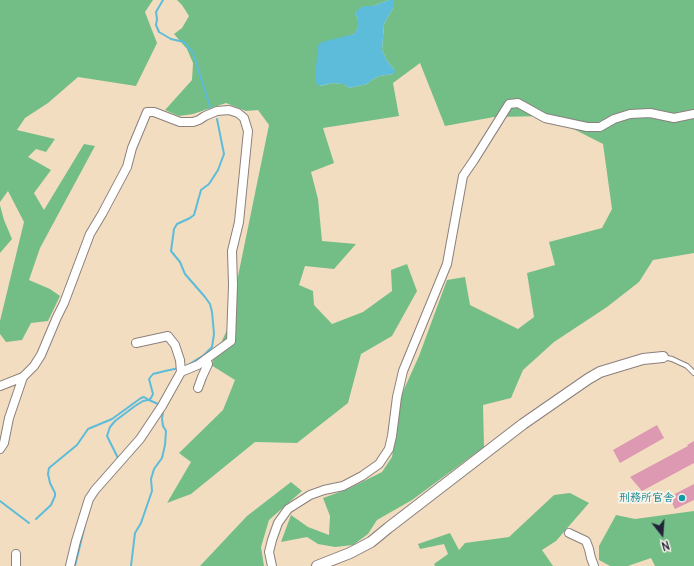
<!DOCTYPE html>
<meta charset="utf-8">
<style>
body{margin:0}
#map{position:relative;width:694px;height:566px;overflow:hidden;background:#f3ddc0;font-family:Delius,sans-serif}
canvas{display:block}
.north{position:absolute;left:642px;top:514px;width:40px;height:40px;-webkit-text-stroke:3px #f7f3e8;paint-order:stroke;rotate:163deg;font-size:11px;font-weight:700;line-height:16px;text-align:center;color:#22223b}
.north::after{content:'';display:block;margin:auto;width:14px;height:18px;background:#22223b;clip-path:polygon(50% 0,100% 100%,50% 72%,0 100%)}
</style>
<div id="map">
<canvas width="694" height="566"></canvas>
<div class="north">N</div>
</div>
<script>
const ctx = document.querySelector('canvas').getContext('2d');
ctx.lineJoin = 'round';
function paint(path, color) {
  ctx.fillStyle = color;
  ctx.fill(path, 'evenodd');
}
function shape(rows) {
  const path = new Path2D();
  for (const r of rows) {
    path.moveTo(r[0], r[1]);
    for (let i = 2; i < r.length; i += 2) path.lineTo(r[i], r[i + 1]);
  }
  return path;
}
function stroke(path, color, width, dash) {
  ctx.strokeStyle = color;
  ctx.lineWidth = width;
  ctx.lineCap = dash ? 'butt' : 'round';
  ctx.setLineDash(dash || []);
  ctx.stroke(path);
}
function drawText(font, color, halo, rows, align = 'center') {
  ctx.font = font + ' Delius,"Klee One",sans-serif';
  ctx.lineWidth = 4;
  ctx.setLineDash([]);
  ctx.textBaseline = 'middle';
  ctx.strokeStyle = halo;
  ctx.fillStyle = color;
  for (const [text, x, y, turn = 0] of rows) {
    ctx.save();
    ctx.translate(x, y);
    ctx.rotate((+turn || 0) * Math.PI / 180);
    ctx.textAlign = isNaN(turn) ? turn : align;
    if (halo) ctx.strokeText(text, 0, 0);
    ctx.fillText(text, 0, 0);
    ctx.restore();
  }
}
paint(shape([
 [0,0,153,0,145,12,157,43,136,86,78,77,48,103,25,118,17,130,55,139,46,152,36,149,28,157,51,170,34,193,44,210,84,144,95,146,40,248,29,280,50,289,60,296,48,321,31,323,22,340,6,342,0,334,0,321,24,222,8,191,0,202],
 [177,0,389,0,373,6,365,6,355,13,358,20,358,27,356,31,354,34,351,35,320,86,334,83,340,84,344,84,349,88,367,84,372,80,379,76,393,74,394,69,387,61,382,50,384,24,393,8,393,0,392,0,694,0,694,253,653,260,639,282,607,307,554,342,523,370,511,398,483,405,484,447,412,500,377,520,368,534,353,545,335,547,318,544,307,537,281,542,291,515,308,527,329,535,330,516,323,498,348,489,382,472,392,457,401,396,419,356,447,280,465,277,470,305,518,329,534,317,527,273,555,265,549,242,602,228,612,209,603,144,548,116,494,117,445,126,420,63,393,83,399,116,323,128,334,163,311,172,318,199,322,241,356,244,334,269,305,266,299,285,313,291,314,305,332,324,363,312,392,291,391,270,407,264,417,291,392,336,361,354,348,403,297,443,255,442,191,494,167,503,191,462,179,453,223,410,235,380,211,365,227,330,269,125,258,110,246,111,226,103,193,114,179,116,165,110,192,80,193,63,187,49,174,34,182,28,189,16,182,5],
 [0,205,4,220,12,239,0,253],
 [291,482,302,491,269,520,261,547,264,566,200,566,247,516],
 [570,493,589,503,556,541,542,550,553,566,435,566,434,564,448,554,444,544,420,549,418,544,450,533,459,550,465,543,509,537,554,495],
 [694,511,694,566,655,566,651,558,628,566,610,566,599,560,599,546,616,515,635,519]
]), '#73be86');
paint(shape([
 [389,0,393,0,394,3,393,8,384,24,382,50,387,61,394,69,395,72,393,74,379,76,372,80,367,84,349,88,344,84,340,84,334,83,319,86,317,84,315,79,318,45,322,42,354,34,358,27,358,20,355,13,360,8,365,6,373,6]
]), '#5cbcda');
stroke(shape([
 [163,0,156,12,157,19,156,25,159,32,171,39,184,42,193,53,211,110],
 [188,365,204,355,212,347,214,334,212,312,210,304,205,297,185,274,180,262,171,251,174,229,177,224,190,218,194,215,201,190,209,184,218,170,224,154,217,119],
 [160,406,158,404,149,400,151,398,153,394,149,379,153,374,165,371,179,368],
 [117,460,118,458,107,436,110,427,115,421,135,406,143,401,148,400],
 [0,501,29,523],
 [36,519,51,505,55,496,55,493,50,483,48,474,49,468,77,445,88,429,112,419,141,398,144,397,149,400],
 [75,566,85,525],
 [131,566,135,533,141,523,152,491,151,479,154,469,162,458,165,445,166,431,163,426,162,419,163,412]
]), '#5cbcda', 2);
paint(shape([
 [657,425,664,438,620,463,613,450],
 [694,441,694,463,642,491,630,477,688,446,687,445],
 [694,484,694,500,675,509,669,497]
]), '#dd98b2');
const service = shape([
 [663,357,672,359,687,366,694,373]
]);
const minor = shape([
 [136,343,168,336,175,345,180,360,181,372],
 [0,386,23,377,34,366,41,355,57,317,64,303,90,234,102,214,127,167,132,148,147,112,154,112,180,122,193,122,199,120,205,116,217,111,229,110,238,113,244,118,248,131,239,222,232,251,233,285,231,341,198,365,181,372,162,406,140,439,95,490,89,499,76,541,70,566],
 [198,388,202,377,208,364,206,359],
 [0,449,4,443,9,418,23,377],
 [569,533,586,541,589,549,591,558,594,566],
 [16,554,16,566],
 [272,566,269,552,272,540,278,523,288,509,310,495,324,490,343,486,362,476,379,464,389,449,392,436,397,397,403,371,447,264,463,176,474,160,509,104,518,103,545,118,587,127,600,127,614,119,630,114,650,113,674,118,694,114]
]);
const tertiary = shape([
 [317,566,350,553,371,542,388,528,523,424,588,379,600,372,643,359,663,357]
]);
stroke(service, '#8a807e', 6);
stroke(minor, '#8a807e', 10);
stroke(tertiary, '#8a807e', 12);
stroke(service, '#fff', 4);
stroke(minor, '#fff', 8);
stroke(tertiary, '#fff', 10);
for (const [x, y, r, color] of [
 [682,498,4,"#0f9aa8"]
]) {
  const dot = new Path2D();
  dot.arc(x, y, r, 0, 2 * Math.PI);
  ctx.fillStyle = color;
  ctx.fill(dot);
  stroke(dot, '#f7f3e8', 1.5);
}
drawText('bold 11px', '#0d838f', '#f7f3e8', [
 ["刑務所官舎",674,498]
], 'right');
</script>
